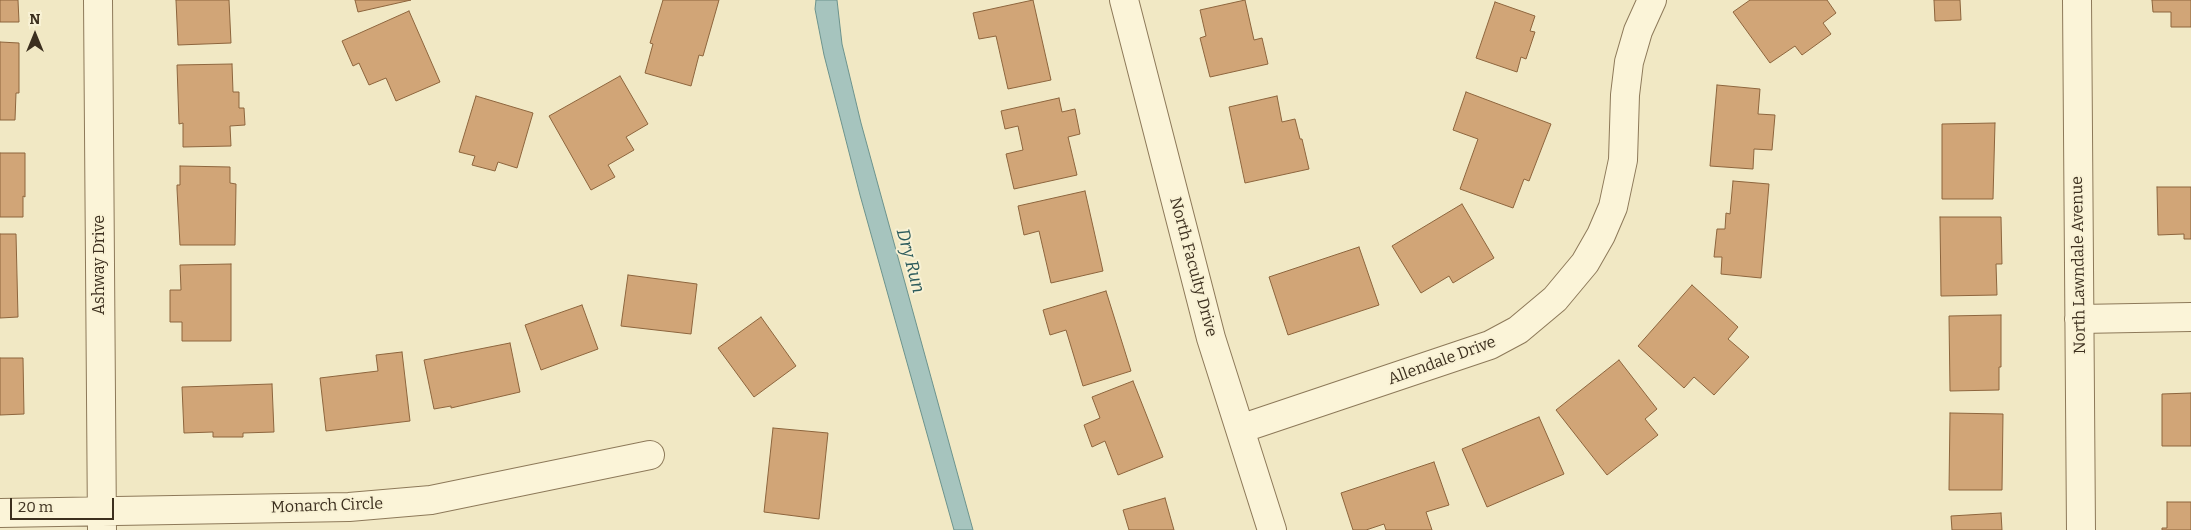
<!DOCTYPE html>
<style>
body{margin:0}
#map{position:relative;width:2191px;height:530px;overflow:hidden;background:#f1e8c4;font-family:Bitter,serif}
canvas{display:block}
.north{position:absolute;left:10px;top:10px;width:50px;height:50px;-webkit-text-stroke:4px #f8f1d4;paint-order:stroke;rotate:0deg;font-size:14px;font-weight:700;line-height:20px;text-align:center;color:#3c2f1e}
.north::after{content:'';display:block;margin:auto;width:18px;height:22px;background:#3c2f1e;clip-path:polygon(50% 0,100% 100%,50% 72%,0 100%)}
.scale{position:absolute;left:10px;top:498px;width:104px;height:22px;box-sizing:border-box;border:2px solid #3c2f1e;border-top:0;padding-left:6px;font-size:15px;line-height:18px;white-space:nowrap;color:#3c2f1e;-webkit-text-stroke:4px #f8f1d4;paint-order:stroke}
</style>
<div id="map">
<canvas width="2191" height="530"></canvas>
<div class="north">N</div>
<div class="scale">20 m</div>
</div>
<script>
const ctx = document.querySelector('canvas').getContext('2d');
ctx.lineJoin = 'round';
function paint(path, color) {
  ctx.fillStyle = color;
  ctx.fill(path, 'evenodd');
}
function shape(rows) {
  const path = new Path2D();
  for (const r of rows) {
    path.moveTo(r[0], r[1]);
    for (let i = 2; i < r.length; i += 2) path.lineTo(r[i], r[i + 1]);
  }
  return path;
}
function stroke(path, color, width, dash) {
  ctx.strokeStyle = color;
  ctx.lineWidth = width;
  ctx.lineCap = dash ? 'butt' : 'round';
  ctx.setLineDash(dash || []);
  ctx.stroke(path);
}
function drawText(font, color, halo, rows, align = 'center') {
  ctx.font = font + ' Bitter,serif';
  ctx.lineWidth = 4;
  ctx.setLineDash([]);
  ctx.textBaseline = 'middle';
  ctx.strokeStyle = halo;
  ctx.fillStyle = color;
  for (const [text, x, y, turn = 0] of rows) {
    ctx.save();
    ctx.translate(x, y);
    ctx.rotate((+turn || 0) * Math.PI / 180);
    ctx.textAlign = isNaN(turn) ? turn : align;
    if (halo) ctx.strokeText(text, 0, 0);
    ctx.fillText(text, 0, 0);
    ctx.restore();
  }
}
const water = shape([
 [816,0,837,0,842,44,861,123,973,530,954,530,860,195,824,55,815,9,816,0]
]);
paint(water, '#a6c4be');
stroke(water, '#6c938d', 1);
const building = shape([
 [0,0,18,0,19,22,0,22,0,0],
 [176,0,229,0,231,43,178,45,176,0],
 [355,0,411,0,358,12,355,0],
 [663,0,719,0,703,56,699,55,691,86,645,73,653,44,650,43,663,0],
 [1033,0,1051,80,1008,89,996,36,979,39,973,13,1033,0],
 [1245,0,1254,40,1262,38,1268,64,1210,77,1200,38,1206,36,1200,10,1245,0],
 [1750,0,1827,0,1836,13,1823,23,1831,34,1802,55,1795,46,1770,63,1733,12,1750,0],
 [1934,0,1960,0,1961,20,1935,21,1934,0],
 [2152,0,2191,0,2191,27,2171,27,2171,12,2153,12,2152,0],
 [1495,2,1535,16,1530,31,1535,32,1526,59,1521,57,1517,72,1476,58,1495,2],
 [409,11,440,82,396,101,386,78,369,85,359,63,353,66,342,41,409,11],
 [0,42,19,43,19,93,16,93,15,120,0,120,0,42],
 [232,64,233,92,239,92,239,108,244,108,245,125,230,126,231,146,183,147,183,123,179,124,177,65,232,64],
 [620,76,648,124,626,137,634,150,608,165,615,177,591,190,549,116,620,76],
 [1717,85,1760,89,1758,114,1775,115,1772,150,1754,149,1753,169,1710,166,1717,85],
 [1466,92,1551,124,1529,181,1524,179,1513,208,1460,189,1478,139,1453,130,1466,92],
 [476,96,533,113,517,168,498,162,495,171,472,165,475,156,459,152,476,96],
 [1277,96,1282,122,1295,119,1300,139,1302,139,1309,169,1245,183,1229,107,1277,96],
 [1059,98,1062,112,1075,109,1080,134,1068,137,1077,175,1014,189,1006,154,1023,150,1018,126,1005,129,1001,111,1059,98],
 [1995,123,1993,199,1942,199,1942,124,1995,123],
 [0,153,25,153,25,197,23,196,23,217,0,217,0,153],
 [180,166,230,167,230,183,236,184,235,245,180,245,177,189,177,185,180,185,180,166],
 [1733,181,1769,184,1761,278,1721,274,1722,257,1714,257,1717,229,1725,229,1726,213,1730,214,1733,181],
 [2157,187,2191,187,2191,239,2184,239,2184,234,2158,235,2157,187],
 [1085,191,1103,271,1051,283,1039,231,1024,235,1018,206,1085,191],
 [1462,204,1494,258,1453,283,1449,276,1421,293,1392,246,1462,204],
 [1940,217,2001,217,2002,264,1996,264,1997,295,1941,296,1940,217],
 [0,234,16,234,18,317,0,318,0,234],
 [1359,247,1379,305,1288,335,1269,277,1359,247],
 [231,264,231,341,182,341,182,322,170,322,170,290,181,290,180,265,231,264],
 [628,275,697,284,691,334,621,326,628,275],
 [1692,285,1738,327,1728,339,1749,357,1714,395,1694,377,1684,388,1638,346,1692,285],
 [1106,291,1131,371,1083,386,1066,330,1050,335,1043,310,1106,291],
 [582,305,598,349,541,370,525,325,582,305],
 [2001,315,2001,367,1999,367,1999,390,1950,391,1949,316,2001,315],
 [761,317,796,366,754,397,718,348,761,317],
 [510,343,520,392,451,408,451,406,434,409,424,360,510,343],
 [402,352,410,421,326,431,320,378,378,371,376,355,402,352],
 [0,358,23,358,24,414,0,415,0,358],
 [1619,360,1657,409,1645,419,1658,435,1607,475,1556,410,1619,360],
 [1133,381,1163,457,1118,475,1105,441,1092,447,1084,425,1100,418,1092,397,1133,381],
 [272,384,274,432,243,433,243,437,213,437,213,432,184,433,182,387,272,384],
 [2191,393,2191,446,2162,446,2162,394,2191,393],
 [1950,413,2003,414,2002,490,1949,490,1950,413],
 [1539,417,1564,474,1487,507,1462,449,1539,417],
 [773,428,828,433,819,519,764,512,773,428],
 [1434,462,1449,505,1426,512,1432,530,1386,530,1384,524,1366,530,1353,530,1341,493,1434,462],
 [1165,498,1174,530,1129,530,1123,510,1165,498],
 [2167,502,2191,502,2191,530,2162,530,2162,528,2167,528,2167,502],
 [2001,513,2002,530,1952,530,1951,516,2001,513]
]);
paint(building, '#d1a577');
stroke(building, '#8d653d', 1);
const minor = shape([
 [98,0,102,529],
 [1124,0,1211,338,1272,530],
 [2077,0,2081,530],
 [2079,319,2191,317],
 [1240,429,1490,345,1518,330,1555,299,1585,263,1601,235,1613,207,1623,160,1625,95,1629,62,1638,31,1652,0],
 [0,513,349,507,431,500,650,455]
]);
stroke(minor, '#8d7959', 30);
stroke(minor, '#fbf4d8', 28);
drawText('16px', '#3c2f1e', '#f8f1d4', [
 ["Ashway Drive",100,265,-90],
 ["North Lawndale Avenue",2079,265,-91],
 ["North Faculty Drive",1193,267,75],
 ["Allendale Drive",1442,361,-20],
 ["Monarch Circle",327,506,-2]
]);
drawText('italic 18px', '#2c5b5c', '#f8f1d4', [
 ["Dry Run",910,261,75]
]);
</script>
